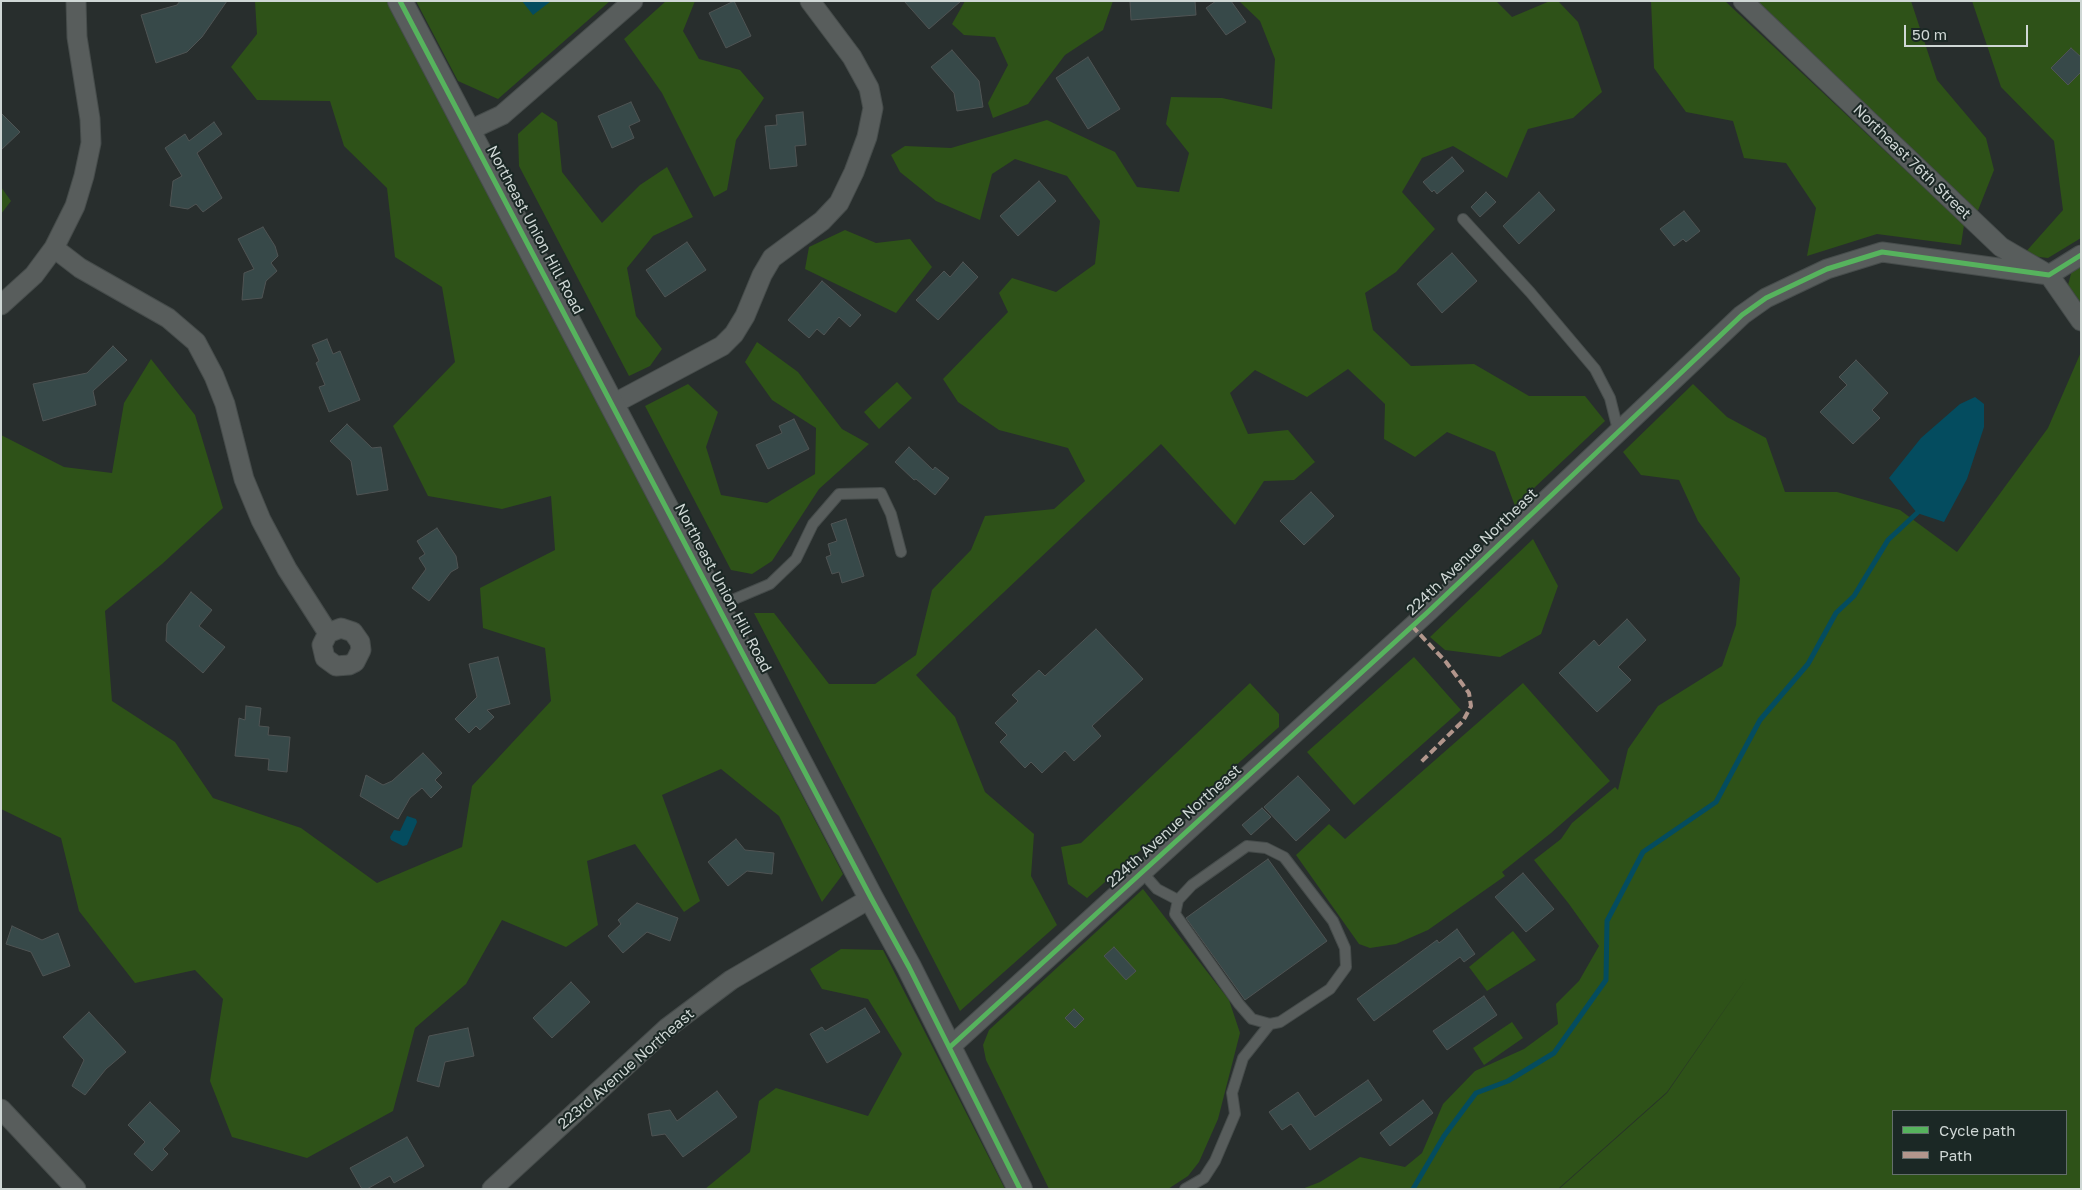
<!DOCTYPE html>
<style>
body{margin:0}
#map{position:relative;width:2082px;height:1190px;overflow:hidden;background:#282e2d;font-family:"Golos Text",sans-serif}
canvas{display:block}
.frame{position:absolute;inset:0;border:2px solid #cfd7d5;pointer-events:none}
.legend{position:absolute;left:1892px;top:1110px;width:175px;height:65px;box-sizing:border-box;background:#1b2825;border:1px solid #636e6b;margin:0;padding:6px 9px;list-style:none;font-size:15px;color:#cfd7d5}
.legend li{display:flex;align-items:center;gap:10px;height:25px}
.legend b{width:25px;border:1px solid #636e6b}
.scale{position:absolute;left:1904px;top:25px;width:124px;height:22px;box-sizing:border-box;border:2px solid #cfd7d5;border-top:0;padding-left:6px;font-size:15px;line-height:18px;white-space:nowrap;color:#cfd7d5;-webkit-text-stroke:4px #1b2825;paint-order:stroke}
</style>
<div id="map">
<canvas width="2082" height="1190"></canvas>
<div class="frame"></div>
<ul class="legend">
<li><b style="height:6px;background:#56b35d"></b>Cycle path</li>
<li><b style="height:6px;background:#b2968c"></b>Path</li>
</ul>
<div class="scale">50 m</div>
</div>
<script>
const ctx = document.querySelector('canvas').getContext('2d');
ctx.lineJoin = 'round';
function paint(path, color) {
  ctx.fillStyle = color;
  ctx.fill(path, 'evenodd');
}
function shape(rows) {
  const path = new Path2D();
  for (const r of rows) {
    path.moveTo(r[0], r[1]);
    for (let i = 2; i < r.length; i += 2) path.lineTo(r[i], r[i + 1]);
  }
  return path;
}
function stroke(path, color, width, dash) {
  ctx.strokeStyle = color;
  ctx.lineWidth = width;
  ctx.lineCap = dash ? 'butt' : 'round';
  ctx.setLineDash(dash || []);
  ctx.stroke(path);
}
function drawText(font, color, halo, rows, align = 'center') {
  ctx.font = font + ' "Golos Text",sans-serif';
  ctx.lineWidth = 4;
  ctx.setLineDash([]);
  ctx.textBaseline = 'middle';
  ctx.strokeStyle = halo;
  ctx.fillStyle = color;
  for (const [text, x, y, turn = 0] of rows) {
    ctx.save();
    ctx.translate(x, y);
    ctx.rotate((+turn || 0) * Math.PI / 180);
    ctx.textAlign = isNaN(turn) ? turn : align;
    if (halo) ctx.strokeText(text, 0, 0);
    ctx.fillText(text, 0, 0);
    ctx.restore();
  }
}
paint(shape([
 [255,1,389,1,843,874,822,902,779,816,721,769,662,795,700,901,684,912,635,844,587,861,598,925,566,947,502,920,466,984,415,1028,393,1111,307,1158,232,1137,210,1081,223,999,195,970,135,983,79,911,61,838,1,809,1,435,64,467,112,473,124,403,151,359,195,415,223,508,162,564,105,611,112,701,175,742,213,798,301,828,377,883,462,847,472,786,551,701,545,648,483,628,480,588,555,550,551,496,502,509,428,496,393,426,455,362,442,287,395,257,387,188,344,146,330,101,257,100,231,67,257,34],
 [416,1,610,1,498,99,458,81],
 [666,1,695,1,683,31,699,59,740,70,764,98,736,140,727,190,714,197,662,93,624,39],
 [965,1,1113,1,1103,30,1065,55,1028,104,993,118,988,103,1008,65,995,37,964,35,952,24],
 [1239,1,1496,1,1512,17,1550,1,1558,1,1578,22,1602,92,1573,118,1528,129,1507,178,1453,146,1422,158,1402,192,1435,229,1396,272,1365,293,1373,330,1411,366,1474,364,1529,396,1585,396,1605,421,1515,506,1495,452,1447,432,1415,457,1384,439,1385,404,1348,369,1307,397,1255,370,1230,393,1248,434,1288,430,1315,462,1294,480,1264,481,1235,525,1161,444,916,675,955,717,985,792,1034,834,1031,876,1057,925,960,1011,754,613,774,613,829,684,875,684,916,655,932,590,971,550,985,516,1054,509,1085,481,1068,448,999,430,958,402,943,379,1008,312,999,293,1012,278,1056,292,1095,264,1100,221,1067,176,1015,159,992,174,980,220,936,201,900,172,891,155,905,146,951,148,1047,120,1115,152,1137,187,1179,192,1189,153,1166,124,1171,97,1222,98,1272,109,1275,59,1260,21],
 [1651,1,1725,1,1964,225,1961,245,1877,234,1807,256,1816,208,1786,163,1744,158,1733,121,1686,112,1654,68],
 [1754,1,1911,1,1937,80,1986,138,1994,170,1977,213],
 [1972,1,2081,1,2081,238,2048,258,2023,255,2063,210,2054,141,2001,87],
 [542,112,557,122,562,172,602,223,640,185,667,167,693,217,653,236,627,268,636,316,662,349,650,366,629,376,519,166,518,134],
 [1,187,11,201,1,214],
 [845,230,876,243,910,239,932,267,896,313,805,269,809,247],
 [2081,265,2081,303,2068,285,2072,270],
 [757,342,798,372,842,429,869,444,819,489,772,561,752,574,731,570,645,406,688,384,718,412,706,447,721,495,767,503,815,474,816,428,772,400,745,362],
 [2081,352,2081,1189,1559,1189,1667,1093,1750,973,1667,1092,1558,1189,1302,1189,1320,1182,1360,1157,1405,1167,1422,1153,1443,1104,1475,1071,1524,1049,1558,1024,1556,1004,1579,981,1599,946,1569,904,1534,860,1561,839,1572,823,1615,787,1618,790,1628,749,1658,706,1722,666,1736,625,1740,578,1698,521,1679,480,1641,475,1623,452,1693,384,1727,417,1766,438,1785,492,1837,492,1900,510,1957,552,2048,428],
 [1893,1111,2066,1111,2066,1174,1893,1174],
 [897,382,912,398,879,429,864,412],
 [1533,539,1558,586,1541,634,1500,657,1445,650,1430,637],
 [1414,657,1461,710,1354,805,1307,752],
 [1250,683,1279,714,1279,727,1087,898,1068,884,1061,847,1081,843],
 [1523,683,1610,781,1551,833,1502,872,1505,876,1428,930,1396,944,1370,948,1359,944,1296,855,1329,824,1345,839],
 [1143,889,1229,1000,1240,1033,1218,1119,1199,1162,1188,1176,1168,1189,1049,1189,986,1060,983,1045,989,1030],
 [1513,931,1536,960,1487,991,1469,967],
 [841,949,883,950,1005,1189,705,1189,750,1152,759,1101,776,1088,868,1116,902,1054,868,999,822,989,810,969],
 [1512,1022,1523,1038,1484,1065,1473,1048]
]), '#2e5218');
paint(shape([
 [522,1,551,1,533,15],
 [1975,397,1984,404,1984,427,1967,479,1944,522,1917,513,1889,478,1921,438,1960,404],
 [407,816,416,819,417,822,407,845,403,846,391,840,390,837,394,830,400,831]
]), '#044c5f');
stroke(shape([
 [1413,1189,1444,1136,1476,1093,1508,1081,1554,1053,1606,980,1607,921,1643,852,1716,802,1760,720,1808,664,1836,613,1854,596,1888,540,1917,513]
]), '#044c5f', 5);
const building = shape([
 [180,1,227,1,202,37,187,52,156,63,141,15,177,5,180,1],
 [734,1,751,36,726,48,709,13,734,1],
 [904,1,961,1,929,29,904,1],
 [1130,1,1195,1,1196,15,1131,20,1130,1],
 [1216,1,1231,1,1246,22,1226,35,1206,8,1216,1],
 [2071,48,2081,57,2081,72,2068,85,2051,68,2071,48],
 [952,50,979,81,983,107,957,111,954,93,931,67,952,50],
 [1088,57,1120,109,1088,129,1056,78,1088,57],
 [631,102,640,121,629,126,634,138,612,148,598,116,631,102],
 [803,112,806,145,795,146,797,166,770,169,765,126,777,125,776,115,803,112],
 [1,113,20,132,1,150,1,113],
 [214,122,222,134,197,153,222,198,203,212,196,204,188,209,170,206,173,181,182,176,165,148,185,134,189,141,214,122],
 [1452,157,1464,171,1437,194,1434,190,1432,192,1423,182,1452,157],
 [1039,181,1056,201,1018,236,1000,216,1039,181],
 [1486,192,1496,202,1480,217,1471,207,1486,192],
 [1539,192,1555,210,1519,244,1503,226,1539,192],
 [1684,211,1700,231,1686,242,1683,239,1674,246,1660,229,1684,211],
 [263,227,275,246,278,256,271,263,277,271,266,281,262,298,242,300,244,273,254,269,238,239,263,227],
 [687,242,706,270,665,297,646,270,687,242],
 [1452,253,1477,281,1442,313,1417,284,1452,253],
 [963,262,978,277,938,320,916,300,944,271,950,277,963,262],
 [822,281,861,315,850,327,839,317,824,335,817,329,809,338,788,320,822,281],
 [327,339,333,354,340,351,360,400,329,412,319,387,325,385,316,363,319,361,312,345,327,339],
 [113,346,127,360,93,391,96,405,43,421,33,384,87,373,113,346],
 [1856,360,1888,393,1872,410,1880,418,1853,444,1820,412,1847,385,1839,377,1856,360],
 [794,419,809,449,768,469,756,445,782,433,779,426,794,419],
 [347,424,372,448,381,447,388,490,357,495,351,461,330,441,347,424],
 [909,447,933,470,935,467,949,478,935,495,916,479,914,480,895,462,909,447],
 [1311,492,1334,516,1304,545,1280,521,1311,492],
 [846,519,864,576,842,583,839,572,832,574,826,557,831,555,828,544,837,541,831,524,846,519],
 [437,528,456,556,458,568,451,572,429,601,412,588,426,569,419,558,425,554,417,541,437,528],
 [191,592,212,610,199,626,225,647,203,673,166,641,167,624,191,592],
 [1627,619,1646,640,1618,667,1631,680,1597,712,1559,673,1594,640,1599,646,1627,619],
 [1096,629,1143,679,1092,726,1101,736,1074,761,1065,751,1042,773,1031,762,1025,768,1000,742,1007,735,995,723,1018,701,1012,695,1039,670,1045,676,1096,629],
 [498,657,510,704,487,710,494,717,480,730,476,726,469,733,455,719,477,697,469,664,498,657],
 [246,706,261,708,259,726,269,727,268,735,290,737,287,772,268,770,269,759,235,756,239,718,245,720,246,706],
 [423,753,442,773,435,780,442,787,431,798,422,788,410,798,398,819,360,796,366,775,383,785,392,781,423,753],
 [1298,776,1330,810,1296,841,1264,807,1298,776],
 [1262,808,1271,817,1251,835,1242,825,1262,808],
 [736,839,745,850,774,853,772,874,747,871,728,886,708,862,736,839],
 [1268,859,1327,941,1245,1000,1186,918,1268,859],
 [1523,873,1554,909,1526,932,1495,897,1523,873],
 [637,903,678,918,670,941,647,932,623,953,608,936,621,924,618,920,637,903],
 [12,926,42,940,58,933,70,966,43,976,31,952,6,944,12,926],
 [1457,929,1475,954,1464,962,1460,957,1374,1021,1357,999,1437,940,1439,943,1457,929],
 [1114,947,1136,971,1126,980,1104,956,1114,947],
 [571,982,590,1002,552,1038,533,1018,571,982],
 [1484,996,1497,1015,1447,1050,1433,1031,1484,996],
 [865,1008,880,1032,827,1063,810,1034,822,1027,825,1031,865,1008],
 [1074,1009,1084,1019,1075,1028,1065,1018,1074,1009],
 [89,1012,126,1052,106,1069,85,1095,72,1086,84,1060,63,1037,89,1012],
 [468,1028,474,1056,445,1062,439,1087,417,1081,429,1036,468,1028],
 [1368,1080,1382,1100,1310,1150,1291,1124,1282,1130,1269,1112,1298,1092,1315,1117,1368,1080],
 [717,1091,737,1117,683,1157,665,1134,652,1136,648,1114,670,1110,677,1121,717,1091],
 [1423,1100,1433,1113,1390,1146,1380,1133,1423,1100],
 [150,1102,180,1131,163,1149,168,1154,152,1171,134,1154,145,1142,128,1125,150,1102],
 [407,1137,424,1166,394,1183,390,1176,367,1189,362,1189,350,1168,407,1137]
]);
paint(building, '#374949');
stroke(building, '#4f5454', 1);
const service = shape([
 [1463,219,1530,292,1595,369,1610,398,1618,430],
 [718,606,770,584,796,559,813,524,839,494,881,493,891,514,901,552],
 [1247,846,1266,848,1284,857,1333,921,1345,948,1346,967,1330,989,1280,1022,1270,1024,1252,1019,1239,1004,1175,914,1178,900,1192,885,1247,846],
 [1142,872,1157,889,1178,900],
 [1185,1189,1204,1178,1215,1161,1235,1114,1232,1093,1243,1058,1270,1024]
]);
const minor = shape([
 [1743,1,2001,247,2049,275,2081,321],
 [468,131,502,115,633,1],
 [54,248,80,268,168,318,196,342,214,376,225,404,244,479,261,520,287,569,328,633,322,645,325,658,336,666,349,665,355,662,361,650,360,642,353,632,341,628,328,633],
 [1,305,34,275,54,248,75,206,84,176,91,143,90,119,77,37,76,1],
 [613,404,722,346,734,334,745,316,762,275,772,258,822,221,839,203,854,172,867,137,873,108,869,88,852,57,810,1],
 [950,1047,1429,611,1742,315,1766,298,1827,269,1882,252,2049,275,2081,255],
 [1,1109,76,1189],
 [492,1189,667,1028,731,980,871,898]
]);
const tertiary = shape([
 [400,1,871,898,909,967,1020,1189]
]);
stroke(service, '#464c4b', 12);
stroke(minor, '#464c4b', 21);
stroke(tertiary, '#464c4b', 26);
stroke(service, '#585d5c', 10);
stroke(minor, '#585d5c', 19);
stroke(tertiary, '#585d5c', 24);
stroke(shape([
 [1412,626,1446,662,1469,693,1471,706,1463,721,1420,763]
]), '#b2968c', 4, [8, 4]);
stroke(shape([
 [400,1,871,898,909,967,1020,1189],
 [950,1047,1429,611,1742,315,1766,298,1827,269,1882,252,2049,275,2081,255]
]), '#56b35d', 5);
drawText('15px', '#cfd7d5', '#1b2825', [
 ["Northeast 76th Street",1912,162,44],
 ["Northeast Union Hill Road",535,230,62],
 ["224th Avenue Northeast",1472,552,-44],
 ["Northeast Union Hill Road",723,588,62],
 ["224th Avenue Northeast",1174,826,-42],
 ["223rd Avenue Northeast",626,1069,-41]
]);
</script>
